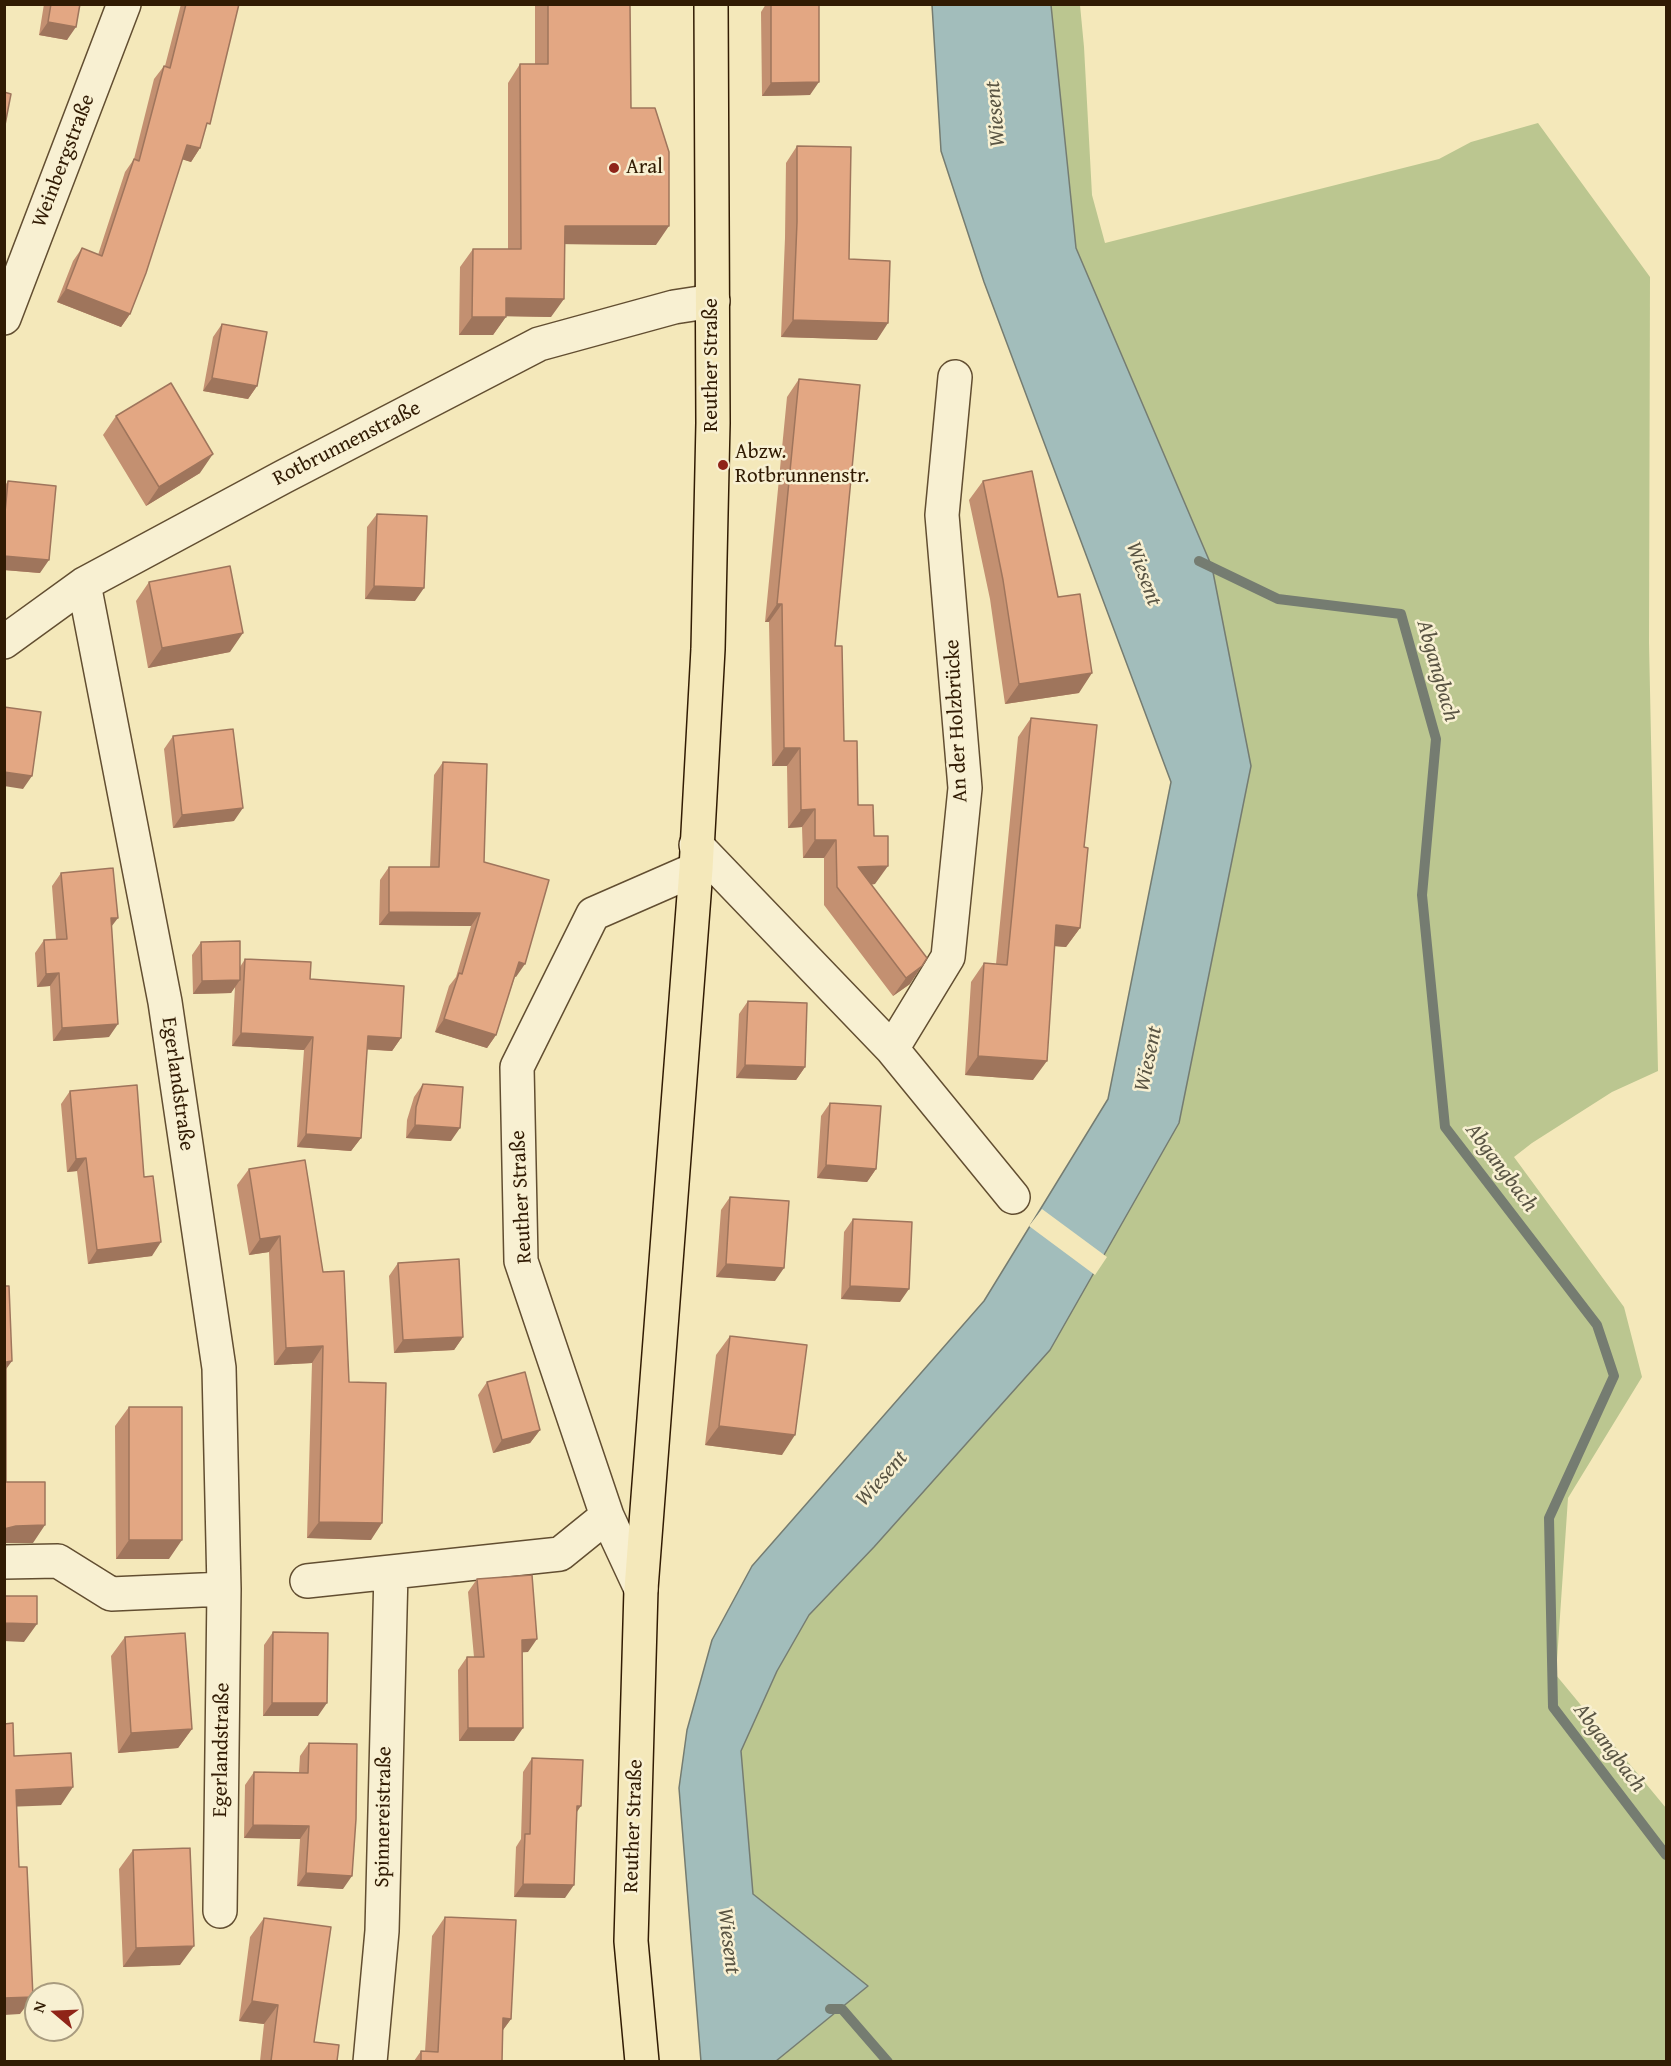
<!DOCTYPE html>
<meta charset="utf-8">
<style>
body{margin:0}
#map{position:relative;width:1671px;height:2066px;overflow:hidden;background:#f4e8ba;font-family:"Gentium Book Plus",serif}
canvas{display:block}
.frame{position:absolute;inset:0;border:6px solid #311b03;pointer-events:none}
.north{position:absolute;left:24px;top:1982px;width:60px;height:60px;box-sizing:border-box;background:#f8f0d2;border:2px solid #a89b7f;border-radius:50%;rotate:289deg;font-size:16px;font-weight:700;line-height:24px;text-align:center;color:#311b03}
.north::after{content:'';display:block;margin:auto;width:21px;height:27px;background:#8f2418;clip-path:polygon(50% 0,100% 100%,50% 72%,0 100%)}
</style>
<div id="map">
<canvas width="1671" height="2066"></canvas>
<div class="frame"></div>
<div class="north">N</div>
</div>
<script>
const ctx = document.querySelector('canvas').getContext('2d');
ctx.lineJoin = 'round';
function paint(path, color) {
  ctx.fillStyle = color;
  ctx.fill(path, 'evenodd');
}
function shape(rows) {
  const path = new Path2D();
  for (const r of rows) {
    path.moveTo(r[0], r[1]);
    for (let i = 2; i < r.length; i += 2) path.lineTo(r[i], r[i + 1]);
  }
  return path;
}
function stroke(path, color, width, dash) {
  ctx.strokeStyle = color;
  ctx.lineWidth = width;
  ctx.lineCap = dash ? 'butt' : 'round';
  ctx.setLineDash(dash || []);
  ctx.stroke(path);
}
function drawText(font, color, halo, rows, align = 'center') {
  ctx.font = font + ' "Gentium Book Plus",serif';
  ctx.lineWidth = 5;
  ctx.setLineDash([]);
  ctx.textBaseline = 'middle';
  ctx.strokeStyle = halo;
  ctx.fillStyle = color;
  for (const [text, x, y, turn = 0] of rows) {
    ctx.save();
    ctx.translate(x, y);
    ctx.rotate((+turn || 0) * Math.PI / 180);
    ctx.textAlign = isNaN(turn) ? turn : align;
    if (halo) ctx.strokeText(text, 0, 0);
    ctx.fillText(text, 0, 0);
    ctx.restore();
  }
}
paint(shape([
 [1051,5,1080,5,1084,47,1092,195,1105,243,1439,159,1471,142,1538,123,1650,277,1649,643,1658,1071,1612,1092,1532,1143,1514,1157,1624,1307,1642,1377,1568,1498,1556,1675,1666,1808,1666,2061,776,2061,868,1986,753,1894,741,1751,777,1671,809,1615,874,1547,1179,1123,1251,766,1212,567,1076,248]
]), '#bbc690');
const water = shape([
 [932,5,1051,5,1076,248,1212,567,1251,766,1179,1123,1050,1350,874,1547,809,1615,777,1671,741,1751,753,1894,868,1986,776,2061,701,2062,679,1788,687,1730,712,1640,752,1566,984,1301,1108,1099,1171,782,984,282,941,151,932,5]
]);
paint(water, '#a2bdbb');
stroke(water, '#757c71', 1.5);
paint(shape([
 [1042,1209,1107,1257,1095,1275,1029,1226]
]), '#f4e8ba');
stroke(shape([
 [1199,561,1278,599,1401,614,1436,739,1422,895,1445,1127,1597,1325,1614,1376,1549,1518,1553,1707,1666,1855],
 [830,2009,842,2009,888,2062]
]), '#757c71', 10);
const minor = shape([
 [4,318,124,4],
 [84,584,165,1002,219,1368,224,1589,220,1911],
 [4,642,84,584,283,477,539,344,674,307,713,301],
 [696,845,892,1049,1013,1197],
 [892,1049,948,957,965,788,942,515,955,377],
 [4,1562,58,1561,111,1594,224,1589],
 [307,1581,560,1554,607,1516],
 [641,1589,607,1516,521,1261,517,1067,593,914,696,869],
 [370,2062,382,1931,391,1572]
]);
const primary = shape([
 [642,2062,631,1941,641,1589,696,869,708,649,713,423,711,4]
]);
stroke(minor, '#624e31', 36);
stroke(primary, '#311b03', 36);
stroke(minor, '#f8f0d2', 33);
stroke(primary, '#f4e8ba', 33);
paint(shape([
 [44,4,80,4,67,40,39,35],
 [181,4,239,4,200,148,191,162,182,159,130,314,121,327,57,302,73,261,82,248,98,255,125,172,134,159,154,79,164,66,165,66],
 [535,4,630,4,631,108,656,245,565,244,551,317,506,316,493,335,459,335,460,267,473,249,508,249,508,83,520,64,535,64],
 [766,4,819,4,810,95,762,96,761,12],
 [797,146,849,259,877,340,781,337,785,238,786,163],
 [222,324,257,386,248,399,203,391,213,337],
 [799,379,835,646,844,741,875,884,871,885,910,984,893,996,824,905,824,858,803,858,802,827,788,828,787,766,772,766,769,622,765,622,787,397],
 [116,416,200,473,146,506,103,435],
 [8,481,40,573,4,570,4,487],
 [983,481,1079,693,1005,704,990,599,969,500],
 [377,514,415,601,365,599,367,527],
 [149,582,230,652,148,668,136,601],
 [1031,718,1084,847,1080,928,1066,947,1054,946,1033,1080,965,1075,971,982,984,963,996,964,1018,737],
 [173,736,234,821,173,828,164,749],
 [443,762,484,862,516,977,515,976,496,1035,487,1048,435,1032,449,986,456,977,471,926,379,925,380,880,389,867,430,867,434,775],
 [61,873,112,926,109,1037,53,1041,50,986,37,987,35,953,44,940,56,939,52,886],
 [201,942,240,967,245,959,310,979,401,1038,392,1051,367,1049,361,1138,351,1151,297,1147,304,1050,232,1046,235,986,231,993,193,994,192,955],
 [748,1001,805,1067,796,1080,736,1078,739,1014],
 [423,1084,451,1141,406,1138,407,1120,414,1097],
 [70,1091,144,1177,152,1256,88,1264,77,1171,67,1172,61,1104],
 [830,1103,876,1169,867,1182,817,1178,821,1116],
 [249,1169,323,1272,349,1382,371,1540,307,1538,312,1363,274,1365,269,1252,249,1255,237,1185],
 [730,1197,775,1281,716,1277,721,1210],
 [853,1219,900,1302,841,1299,844,1232],
 [398,1263,463,1337,454,1350,394,1353,389,1276],
 [730,1336,782,1455,705,1445,716,1355],
 [487,1382,540,1430,530,1443,493,1453,478,1395],
 [129,1407,169,1559,116,1559,115,1426],
 [477,1579,528,1652,522,1652,514,1741,459,1741,458,1670,467,1657,474,1657,468,1592],
 [273,1632,318,1716,263,1716,264,1645],
 [125,1637,192,1729,178,1748,118,1753,111,1656],
 [309,1743,343,1889,297,1886,300,1839,244,1838,245,1785,254,1772,299,1773,300,1756],
 [532,1758,576,1814,565,1898,514,1897,516,1847,521,1839,523,1772],
 [133,1850,180,1965,123,1967,119,1869],
 [445,1917,511,2019,503,2030,502,2061,414,2061,421,2051,425,2052,432,1936],
 [264,1918,314,2042,337,2061,260,2061,264,2024,239,2021,250,1937]
]), '#c39071');
paint(shape([
 [48,22,76,27,67,40,39,35],
 [819,82,810,95,762,96,771,83],
 [187,145,200,148,191,162,178,158],
 [565,226,669,226,656,245,552,244],
 [66,289,130,314,121,327,57,302],
 [506,298,564,299,551,317,493,316],
 [472,317,506,317,493,335,459,335],
 [793,320,888,323,877,340,781,337],
 [212,378,257,386,248,399,203,391],
 [213,454,200,473,146,506,159,487],
 [4,556,49,560,40,573,4,570],
 [374,586,424,588,415,601,365,599],
 [777,604,782,604,769,622,765,622],
 [243,633,230,652,148,668,162,648],
 [1092,673,1079,693,1005,704,1019,684],
 [784,748,800,748,787,766,772,766],
 [4,772,32,776,23,789,4,786],
 [243,808,234,821,173,828,182,815],
 [815,809,802,827,788,828,801,810],
 [815,840,836,840,824,858,803,858],
 [888,866,875,884,845,885,858,867],
 [389,912,480,913,471,926,379,925],
 [111,918,118,918,108,931],
 [1056,925,1080,928,1066,947,1042,945],
 [519,962,525,964,516,977,510,975],
 [922,966,910,984,893,996,906,978],
 [59,973,50,986,37,987,46,974],
 [240,980,231,993,193,994,202,981],
 [444,1019,496,1035,487,1048,435,1032],
 [118,1024,109,1037,53,1041,62,1028],
 [241,1033,313,1037,304,1050,232,1046],
 [368,1036,401,1038,392,1051,358,1049],
 [978,1056,1047,1061,1033,1080,965,1075],
 [745,1065,805,1067,796,1080,736,1078],
 [415,1125,460,1128,451,1141,406,1138],
 [306,1134,361,1138,351,1151,297,1147],
 [86,1158,77,1171,67,1172,76,1159],
 [826,1165,876,1169,867,1182,817,1178],
 [280,1236,269,1252,249,1255,260,1239],
 [161,1242,152,1256,88,1264,97,1250],
 [726,1264,784,1268,775,1281,716,1277],
 [850,1286,909,1289,900,1302,841,1299],
 [463,1337,454,1350,394,1353,403,1340],
 [323,1346,312,1363,274,1365,286,1348],
 [12,1361,4,1372,6,1362],
 [719,1426,795,1435,782,1455,705,1445],
 [540,1430,530,1443,493,1453,502,1440],
 [319,1522,382,1523,371,1540,307,1538],
 [45,1525,33,1543,4,1543,4,1529,16,1526],
 [129,1540,182,1540,169,1559,116,1559],
 [4,1623,37,1624,24,1642,4,1641],
 [537,1639,528,1652,513,1653,522,1640],
 [272,1703,327,1703,318,1716,263,1716],
 [468,1728,523,1728,514,1741,459,1741],
 [192,1729,178,1748,118,1753,131,1733],
 [73,1787,61,1805,4,1807,16,1790],
 [577,1806,581,1806,572,1819],
 [253,1825,309,1826,300,1839,244,1838],
 [306,1873,352,1876,343,1889,297,1886],
 [523,1884,574,1885,565,1898,514,1897],
 [194,1946,180,1965,123,1967,136,1948],
 [33,1997,20,2014,4,2015,4,1998],
 [252,2001,278,2005,264,2024,239,2021],
 [503,2018,511,2019,497,2038]
]), '#9f755c');
const building = shape([
 [51,4,80,4,76,27,48,22,51,4],
 [186,4,239,4,210,124,207,123,200,148,187,145,146,273,130,314,66,289,82,248,102,256,134,159,139,161,164,66,170,68,186,4],
 [548,4,630,4,631,108,655,108,669,152,669,226,565,226,564,299,506,298,506,317,472,317,473,249,521,249,520,64,548,64,548,4],
 [771,4,819,4,819,82,771,83,771,4],
 [4,92,11,94,4,130,4,92],
 [797,146,851,147,849,259,890,261,888,323,793,320,797,222,797,146],
 [222,324,267,332,257,386,212,378,222,324],
 [799,379,860,385,835,646,842,646,844,741,857,741,858,805,873,805,874,836,888,836,888,866,858,867,927,958,922,966,906,978,837,887,836,840,815,840,815,809,801,810,800,748,784,748,782,604,777,604,799,379],
 [171,383,213,454,159,487,116,416,171,383],
 [1032,471,1058,597,1080,594,1092,673,1019,684,1003,580,983,481,1032,471],
 [8,481,56,486,49,560,4,556,4,523,8,481],
 [377,514,427,516,424,588,374,586,377,514],
 [230,566,243,633,162,648,149,582,230,566],
 [4,707,41,712,32,776,4,772,4,707],
 [1031,718,1097,725,1084,847,1088,848,1080,928,1056,925,1047,1061,978,1056,984,963,1007,965,1031,718],
 [233,729,243,808,182,815,173,736,233,729],
 [443,762,487,764,484,862,549,880,525,964,519,962,496,1035,444,1019,459,973,462,974,480,913,389,912,389,867,439,867,443,762],
 [113,868,118,918,111,918,118,1024,62,1028,59,973,46,974,44,940,67,939,61,873,113,868],
 [240,941,240,980,202,981,201,942,240,941],
 [245,959,311,962,310,979,404,986,401,1038,368,1036,361,1138,306,1134,313,1037,241,1033,245,959],
 [748,1001,807,1003,805,1067,745,1065,748,1001],
 [423,1084,463,1087,460,1128,415,1125,416,1107,423,1084],
 [137,1085,144,1177,153,1176,161,1242,97,1250,86,1158,76,1159,70,1091,137,1085],
 [830,1103,881,1106,876,1169,826,1165,830,1103],
 [305,1160,323,1272,344,1271,349,1382,386,1383,382,1523,319,1522,323,1346,286,1348,280,1236,260,1239,249,1169,305,1160],
 [730,1197,789,1201,784,1268,726,1264,730,1197],
 [853,1219,912,1222,909,1289,850,1286,853,1219],
 [459,1259,463,1337,403,1340,398,1263,459,1259],
 [4,1286,9,1286,12,1361,6,1362,6,1482,45,1482,45,1525,16,1526,4,1529,4,1286],
 [730,1336,807,1345,795,1435,719,1426,730,1336],
 [525,1372,540,1430,502,1440,487,1382,525,1372],
 [129,1407,182,1407,182,1540,129,1540,129,1407],
 [532,1575,537,1639,522,1640,523,1728,468,1728,467,1657,484,1657,477,1579,532,1575],
 [4,1596,37,1596,37,1624,4,1623,4,1596],
 [273,1632,328,1633,327,1703,272,1703,273,1632],
 [185,1633,192,1729,131,1733,125,1637,185,1633],
 [13,1723,14,1756,71,1753,73,1787,16,1790,19,1867,27,1867,33,1997,4,1998,4,1724,13,1723],
 [309,1743,357,1744,356,1819,352,1876,306,1873,309,1826,253,1825,254,1772,308,1773,309,1743],
 [532,1758,583,1760,581,1806,577,1806,574,1885,523,1884,525,1834,530,1834,532,1758],
 [190,1848,194,1946,136,1948,133,1850,190,1848],
 [445,1917,516,1920,511,2019,503,2018,502,2061,421,2061,421,2051,438,2052,445,1917],
 [264,1918,331,1927,314,2042,339,2045,337,2061,271,2061,278,2005,252,2001,264,1918]
]);
paint(building, '#e3a783');
stroke(building, '#9f755c', 1.5);
for (const [x, y, r, color] of [
 [614,168,6,"#8f2418"],
 [723,465,6,"#8f2418"]
]) {
  const dot = new Path2D();
  dot.arc(x, y, r, 0, 2 * Math.PI);
  ctx.fillStyle = color;
  ctx.fill(dot);
  stroke(dot, '#f8f0d2', 2);
}
drawText('21px', '#311b03', '#f8f0d2', [
 ["Weinbergstraße",64,161,-69],
 ["Reuther Straße",712,365,-90],
 ["Rotbrunnenstraße",347,444,-27],
 ["An der Holzbrücke",957,721,-93],
 ["Egerlandstraße",177,1084,82],
 ["Reuther Straße",522,1197,-93],
 ["Egerlandstraße",222,1750,-89],
 ["Spinnereistraße",384,1817,-89],
 ["Reuther Straße",634,1826,-88]
]);
drawText('21px', '#311b03', '#f8f0d2', [
 ["Aral",626,168],
 ["Abzw.",735,453],
 ["Rotbrunnenstr.",735,477]
], 'left');
drawText('italic 22px', '#595443', '#f8f0d2', [
 ["Wiesent",996,114,-95],
 ["Wiesent",1143,574,70],
 ["Abgangbach",1437,671,74],
 ["Wiesent",1149,1059,-78],
 ["Abgangbach",1501,1168,53],
 ["Wiesent",882,1479,-48],
 ["Abgangbach",1609,1748,53],
 ["Wiesent",728,1941,83]
]);
</script>
